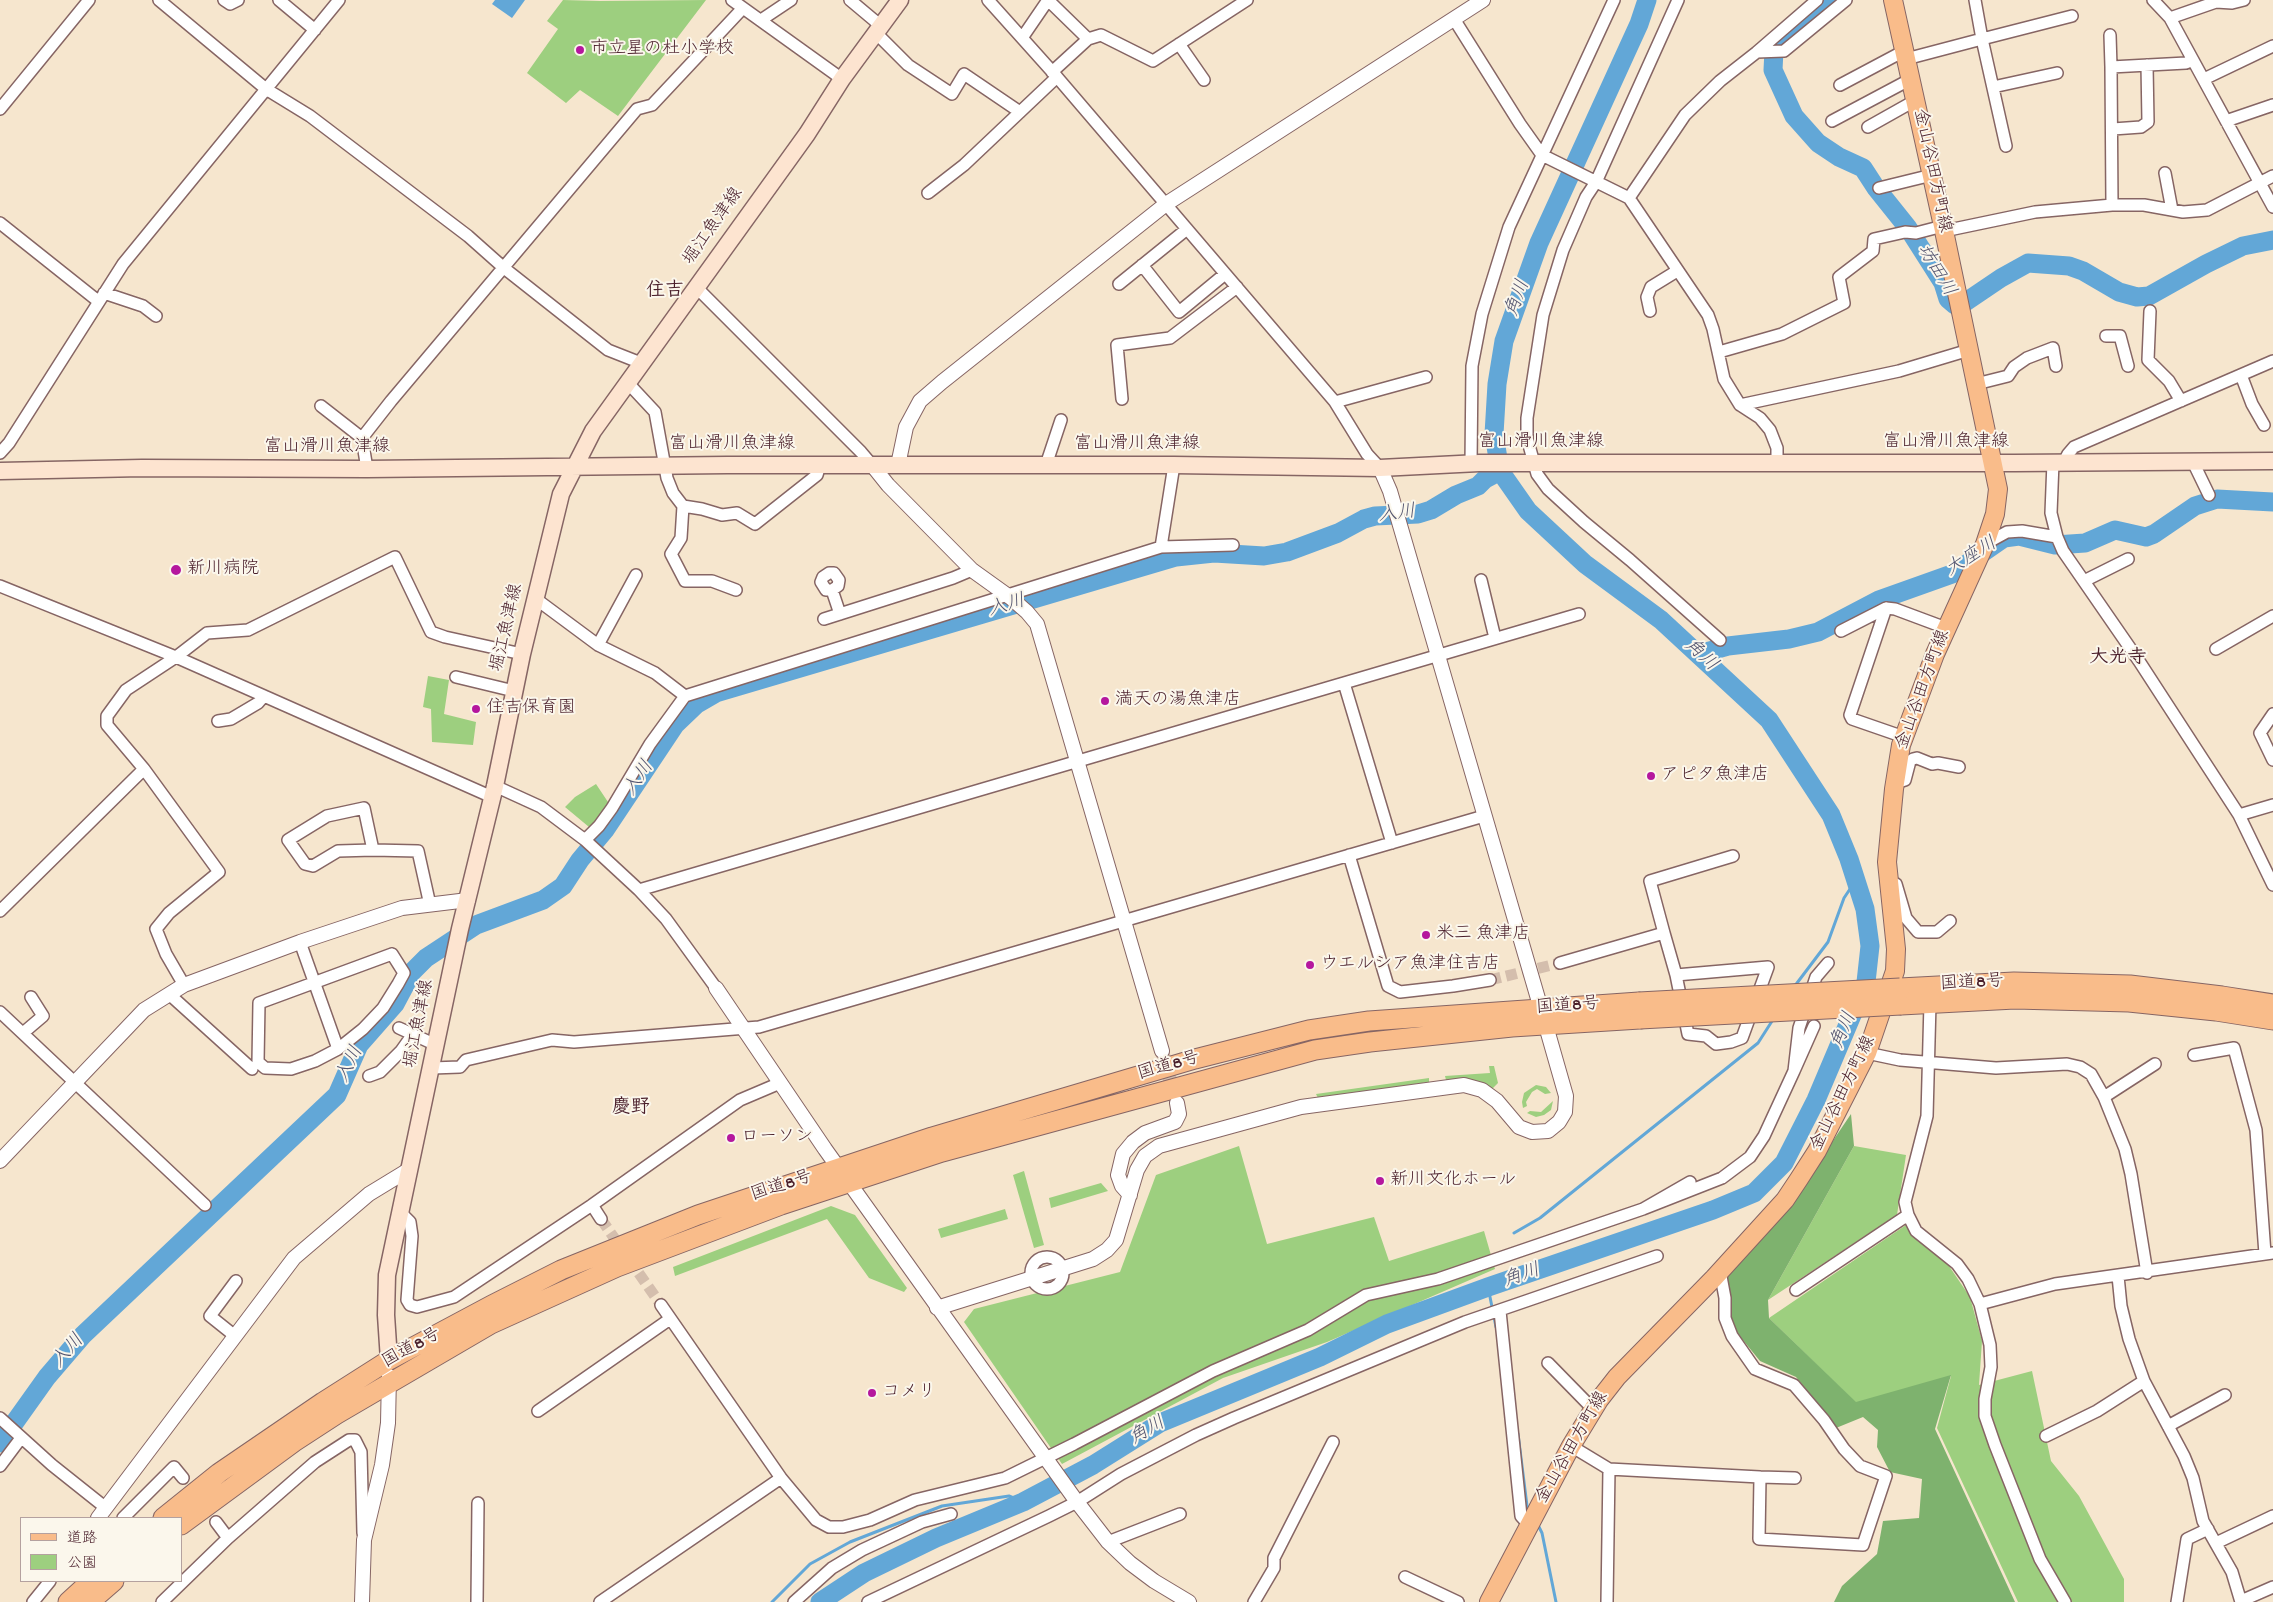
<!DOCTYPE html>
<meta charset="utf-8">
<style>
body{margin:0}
#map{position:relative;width:2273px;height:1602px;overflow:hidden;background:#f6e6ce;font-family:"Gochi Hand","Klee One",sans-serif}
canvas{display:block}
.legend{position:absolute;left:20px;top:1517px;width:162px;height:65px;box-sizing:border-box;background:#fbf7ec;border:1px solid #b4a19f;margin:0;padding:6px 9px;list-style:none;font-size:15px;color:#4a1f2b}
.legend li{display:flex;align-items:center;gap:10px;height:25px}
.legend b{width:25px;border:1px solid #b4a19f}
</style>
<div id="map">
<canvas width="2273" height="1602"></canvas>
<ul class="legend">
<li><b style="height:6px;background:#f9bc8a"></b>道路</li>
<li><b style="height:14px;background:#9dcf7f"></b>公園</li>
</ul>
</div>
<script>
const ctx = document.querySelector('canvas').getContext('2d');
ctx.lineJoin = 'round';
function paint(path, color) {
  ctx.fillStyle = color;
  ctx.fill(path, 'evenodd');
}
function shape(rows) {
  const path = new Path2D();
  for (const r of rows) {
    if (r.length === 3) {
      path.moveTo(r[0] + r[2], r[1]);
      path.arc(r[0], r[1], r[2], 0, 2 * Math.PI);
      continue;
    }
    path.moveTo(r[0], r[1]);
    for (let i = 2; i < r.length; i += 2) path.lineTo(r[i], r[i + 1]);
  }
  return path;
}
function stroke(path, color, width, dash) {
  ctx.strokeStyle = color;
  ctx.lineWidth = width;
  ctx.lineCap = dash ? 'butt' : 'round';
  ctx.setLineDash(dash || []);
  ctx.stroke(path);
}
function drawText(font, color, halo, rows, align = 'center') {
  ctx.font = font + ' "Gochi Hand","Klee One",sans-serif';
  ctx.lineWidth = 4;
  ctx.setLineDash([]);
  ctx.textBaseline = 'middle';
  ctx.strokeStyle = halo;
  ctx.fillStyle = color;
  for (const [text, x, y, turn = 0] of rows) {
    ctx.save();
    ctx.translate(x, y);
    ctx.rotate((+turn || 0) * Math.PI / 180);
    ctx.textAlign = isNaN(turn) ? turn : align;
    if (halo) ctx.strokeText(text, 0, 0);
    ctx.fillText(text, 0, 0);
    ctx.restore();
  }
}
paint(shape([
 [563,0,600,1,706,0,618,116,580,90,566,103,527,73,558,29,547,21],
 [428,676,449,680,444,714,476,722,473,745,432,742,431,709,423,707],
 [596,784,610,805,594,827,589,827,565,807,575,797],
 [1489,1066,1494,1066,1498,1083,1492,1089,1472,1081,1446,1080,1445,1076,1490,1073],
 [1429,1078,1429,1082,1318,1098,1316,1094],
 [1536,1085,1546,1087,1551,1093,1545,1094,1537,1089,1532,1092,1526,1102,1527,1106,1523,1108,1522,1102,1524,1093],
 [1553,1101,1551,1110,1544,1115,1536,1117,1527,1113,1530,1111,1541,1112],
 [1239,1146,1267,1244,1374,1217,1389,1261,1484,1231,1495,1269,1327,1342,1223,1378,1062,1464,964,1322,974,1309,1120,1272,1156,1175],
 [1854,1146,1906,1155,1897,1215,1768,1300],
 [1024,1171,1044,1245,1034,1248,1013,1175],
 [1101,1183,1108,1191,1051,1208,1049,1198],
 [831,1206,855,1215,907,1288,904,1292,869,1278,827,1219,675,1276,673,1267],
 [1005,1209,1008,1219,941,1238,938,1229],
 [1906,1225,1947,1263,1970,1297,1982,1341,1979,1385,2032,1371,2051,1461,2079,1496,2124,1579,2124,1602,2018,1602,1937,1428,1951,1376,1856,1403,1769,1318]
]), '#9dcf7f');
paint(shape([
 [1851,1114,1854,1146,1768,1300,1769,1318,1856,1402,1951,1375,1935,1429,2015,1602,1834,1602,1842,1586,1877,1554,1883,1521,1919,1518,1922,1479,1890,1472,1877,1447,1878,1430,1863,1417,1836,1428,1796,1377,1760,1361,1738,1334,1728,1314,1726,1279,1743,1252,1826,1151]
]), '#7eb26e');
paint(shape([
 [495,0,525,0,512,18,492,4]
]), '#62a7d7');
stroke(shape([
 [1794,987,1828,942,1844,898,1856,880],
 [1514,1233,1540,1218,1758,1043,1774,1018],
 [1488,1287,1496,1327],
 [1518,1434,1527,1506,1530,1511],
 [1537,1523,1542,1533,1556,1602],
 [772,1602,810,1564,850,1542,942,1506,1009,1496,1023,1502]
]), '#62a7d7', 3);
stroke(shape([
 [1829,0,1782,40,1774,50,1773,70,1794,116,1818,143,1839,157,1863,168,1876,188,1908,228,1943,283,1948,299,1955,305,1967,301,2001,278,2028,263,2069,266,2083,271,2119,292,2137,297,2149,296,2206,264,2243,246,2273,240],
 [1699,654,1728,646,1789,639,1818,632,1879,600,1952,574,2004,538,2019,536,2055,545,2085,543,2115,530,2146,537,2154,534,2195,506,2217,499,2273,502],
 [0,1443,47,1377,83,1335,337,1095,359,1045,395,1004,412,972,426,958,476,925,543,900,563,886,580,860,605,830,675,725,697,704,716,693,1176,557,1214,553,1264,556,1287,552,1338,533,1364,519,1375,516,1418,514,1431,510,1456,495,1478,486,1485,479,1500,471],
 [820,1602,864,1573,936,1538,1023,1502,1093,1465,1160,1423,1320,1357,1387,1324,1488,1287,1713,1210,1754,1193,1784,1163,1816,1100,1866,982,1870,946,1865,909,1849,859,1831,815,1769,720,1661,620,1585,564,1528,511,1500,471,1494,434,1497,384,1504,341,1539,243,1639,24,1647,0]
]), '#62a7d7', 19);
stroke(shape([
 [1490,980,1560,963],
 [601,1219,661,1305]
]), '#d4bead', 11, [11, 5.5]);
stroke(shape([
 [1162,1051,1175,1098]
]), '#d4bead', 14, [14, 7]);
const minor = shape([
 [159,0,266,89,310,116,468,236,504,268,608,350,641,363],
 [224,0,230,4,238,0],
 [279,0,315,30],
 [732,0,842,79],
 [850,0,881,26],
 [988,0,1057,77,1335,402,1367,454,1380,468],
 [1048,0,1088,39],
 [1678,0,1596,182,1586,197,1563,250,1543,315,1527,418,1527,438,1537,474,1548,489,1584,522,1630,560,1720,640],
 [1975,0,1982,39,2072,16],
 [2153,0,2170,18,2273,207],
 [2170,18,2216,2,2232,3,2244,0],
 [1454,19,1520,124,1542,155,1629,198,1708,315,1713,329,1724,379,1740,405,1760,418,1770,430,1777,448,1777,462],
 [761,20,791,0],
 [876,33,908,65,952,94,964,74,1020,112],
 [2110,35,2111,67],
 [1022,38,1048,0],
 [1179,44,1204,80],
 [1757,52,1817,0],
 [1906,59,1982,39,2006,146],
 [1052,72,1088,39,1101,35,1153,61,1247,0],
 [2204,79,2273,46],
 [1840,85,1904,51],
 [1993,87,2057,73],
 [0,109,89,0],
 [1832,121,1911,79],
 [2226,121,2273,105],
 [1868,127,1916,100],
 [2113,129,2141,127,2148,122,2147,65],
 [2165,173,2172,210],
 [1879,188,1932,175],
 [928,193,964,165,1057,77],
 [1629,198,1685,115,1720,81,1757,52,1784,51,1846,0],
 [2112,205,2111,67,2186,63,2193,60],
 [0,223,98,301],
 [1944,231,2035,212,2112,205,2144,205,2183,212,2207,210,2273,176],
 [1142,265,1179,312,1225,274],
 [1119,284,1187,229],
 [696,287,861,452,872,465],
 [104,293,143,306,156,316],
 [1650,311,1647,297,1651,287,1677,271],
 [2150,311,2148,360,2169,381,2181,401],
 [2106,336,2120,336,2128,366],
 [1719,352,1782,334,1844,303,1839,277,1873,251,1874,239,1905,232,1916,233,1943,226],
 [2241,375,2252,404,2264,425],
 [627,382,655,412,667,478,673,493,683,506,702,509,722,515,737,513,755,524,817,475,820,465],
 [1976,384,2008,376,2014,367,2027,358,2053,348,2056,366],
 [1122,399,1117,345,1170,338,1237,287],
 [1335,402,1426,377],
 [1740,405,1899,371,1969,350],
 [321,406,362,438],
 [0,453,9,443,123,264,339,0],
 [2053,462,2051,513,2057,537,2063,551,2139,661,2239,815,2273,885],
 [2064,462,2068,454,2074,447,2273,361],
 [2193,462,2209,495],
 [1471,464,1472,366,1482,314,1509,227,1614,0],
 [1046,465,1061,420],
 [367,469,362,438,391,401,637,109,652,105,743,8],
 [683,506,681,538,671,554,685,581,712,581,736,590],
 [1985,544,2007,532,2022,531,2057,537],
 [1161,547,1233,545],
 [1481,580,1495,638],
 [2084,581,2128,559],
 [0,586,176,657,492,797],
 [832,590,826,590,821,582,823,577,829,573,834,573,839,580,838,586,832,590,840,614],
 [536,599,598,645,655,673,685,696],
 [1886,608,1850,715,1852,719,1904,737],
 [824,619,953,578,972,570],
 [1841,631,1886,608,1895,609,1946,628],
 [598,645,636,575],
 [2216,649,2273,616],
 [456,677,514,691],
 [1344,683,1392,843],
 [2273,714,2260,733,2273,760],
 [218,721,231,719,258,703,264,696],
 [1895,783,1905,780,1910,761,1913,759,1917,758,1932,764,1938,763,1959,767],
 [495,786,541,807,585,840,639,890,666,919,716,988],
 [2239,815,2273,805],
 [585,840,599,826,612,808,650,744,685,696,1161,547,1174,465],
 [373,850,364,808,327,816,288,840,305,864,313,866,338,851,373,850,418,851,430,905],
 [1349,855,1388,986,1400,992,1453,986,1490,980],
 [1896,884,1906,918,1918,932,1937,932,1950,921],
 [639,890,1579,614],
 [0,911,144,769],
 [1664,933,1676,975,1768,967,1742,1038,1731,1042,1716,1044,1706,1036,1688,1034,1676,975],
 [300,942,338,1049],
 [392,954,404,973,398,984,383,1008,363,1029,338,1049,315,1061,291,1069,265,1068,258,1062,259,1003,392,954],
 [1560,963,1664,933,1650,881,1733,856],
 [184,985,166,954,156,929,169,913,219,872,144,769,107,725,107,716,126,690,176,657,207,633,248,630,395,557,431,632,445,637,522,654],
 [169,994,252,1069],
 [1930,1003,1927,1116,1905,1202,1908,1215,1916,1231,1957,1264,1968,1279,1980,1304,1990,1345,1991,1367,1985,1399,1985,1416,1995,1445,2040,1559,2065,1602],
 [0,1012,205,1205],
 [1814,1026,1794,1071,1799,1028,1816,977,1828,963],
 [399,1028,436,1045],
 [23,1033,43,1016,31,997],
 [1867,1053,1900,1060,1996,1068,2067,1064,2080,1067,2091,1074,2104,1097,2125,1149,2131,1174,2147,1273],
 [2194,1055,2234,1048,2256,1130,2265,1254],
 [432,1068,460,1067,466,1060,552,1040,574,1042,759,1027,1484,816],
 [369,1076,380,1072,401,1051,413,1034],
 [2104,1097,2155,1064],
 [1690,1182,1643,1209,1722,1178,1750,1157,1764,1136,1794,1071],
 [592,1205,601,1219],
 [401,1213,410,1222,412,1236,407,1300,410,1305,417,1307,454,1297,592,1205,740,1100,780,1083],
 [1047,1273,16],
 [1720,1271,1725,1298,1725,1318,1732,1336,1755,1369,1794,1385,1824,1420,1844,1449,1860,1466,1886,1476,1863,1545,1759,1539,1760,1477,1795,1478],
 [2118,1276,2121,1306,2129,1339,2144,1381,2184,1456,2193,1478,2203,1521,2232,1572,2241,1602],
 [1796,1290,1908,1215],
 [1980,1304,2055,1284,2273,1253],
 [661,1305,781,1478,816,1520,829,1527,843,1527,870,1520,915,1500,1005,1478,1074,1444,1213,1371,1308,1330,1366,1295,1438,1279,1643,1209],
 [1500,1311,1521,1516,1529,1525],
 [235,1336,210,1316,236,1281],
 [1548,1363,1593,1409],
 [538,1411,670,1319],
 [0,1418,52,1465,106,1508],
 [2168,1426,2225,1395],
 [2046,1436,2097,1411,2144,1381],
 [1571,1446,1609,1469,1760,1477],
 [0,1466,21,1438],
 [123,1518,174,1467,183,1478],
 [228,1538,315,1462,349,1440,355,1440,361,1452,363,1533],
 [1108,1542,1180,1514],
 [2216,1543,2273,1516],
 [1405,1577,1458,1602],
 [2241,1601,2273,1587],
 [33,1602,50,1581],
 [162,1602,228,1538,216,1522],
 [477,1602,478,1503],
 [600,1602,781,1478],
 [794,1602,832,1568,862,1550,922,1522,951,1514],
 [868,1602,1049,1516,1077,1502,1121,1474,1196,1435,1234,1418,1465,1322,1657,1256],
 [1254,1602,1274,1568,1274,1558,1333,1442],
 [1607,1602,1609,1469],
 [2177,1602,2187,1539,2208,1529]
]);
const tertiary = shape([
 [872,465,888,485,972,570,1011,598,1027,612,1037,624,1162,1051],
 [898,465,906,427,920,401,942,382,1166,204,1483,0],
 [716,988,825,1149,1077,1502,1108,1542,1130,1563,1154,1581,1189,1602],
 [0,1161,144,1010,184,985,300,942,402,908,468,900],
 [1130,1195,1122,1186,1118,1175,1123,1154,1133,1142,1145,1133,1175,1122,1179,1114,1177,1103],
 [937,1308,1093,1259,1107,1250,1116,1240,1137,1170,1145,1156,1159,1146,1301,1107,1464,1085,1482,1090,1497,1101,1519,1127,1532,1132,1548,1131,1559,1122,1565,1112,1566,1096,1546,1026,1390,491,1380,468],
 [98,1518,294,1258,369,1194,410,1169],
 [362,1602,364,1540,382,1465,388,1423,389,1376]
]);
const secondary = shape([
 [0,471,142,468,367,469,727,465,1174,465,1380,468,1479,463,2015,463,2273,461],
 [389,1360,386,1315,387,1275,460,929,495,786,522,654,561,494,593,431,807,134,842,79,900,0]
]);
const primary = shape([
 [1489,1602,1571,1446,1599,1400,1617,1377,1714,1278,1785,1200,1799,1179,1817,1151,1867,1053,1895,971,1896,949,1887,862,1894,789,1901,745,1935,654,1985,544,1995,514,1998,489,1943,226,1893,0]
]);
const trunk = shape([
 [1900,988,2014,982,2130,985,2222,996,2273,1004],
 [1901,1005,2015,999,2129,1002,2216,1011,2273,1020],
 [163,1518,219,1473,323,1402,389,1360,492,1305,561,1270,698,1215,932,1137,1195,1059,1309,1030,1369,1021,1639,1002],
 [181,1525,294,1442,337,1414,491,1324,617,1267,781,1205,942,1152,1315,1050,1370,1042,1512,1027,1640,1019],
 [68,1602,91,1581],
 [90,1602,114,1581]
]);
stroke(minor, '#866564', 14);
stroke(tertiary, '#866564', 16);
stroke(secondary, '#866564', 19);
stroke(primary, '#866564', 20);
stroke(trunk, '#866564', 21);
stroke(minor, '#fff', 11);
stroke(tertiary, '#fff', 14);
stroke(secondary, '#fde4d0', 16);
stroke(primary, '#f9bc8a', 18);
stroke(trunk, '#f9bc8a', 19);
const trunkBridge = shape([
 [1639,1002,1900,988],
 [1640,1019,1901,1005]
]);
stroke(trunkBridge, '#866564', 21, []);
stroke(trunkBridge, '#f9bc8a', 19);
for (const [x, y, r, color] of [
 [580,50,5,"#b5179e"],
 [176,570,6,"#b5179e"],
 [1105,701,5,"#b5179e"],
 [476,709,5,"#b5179e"],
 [1651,776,5,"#b5179e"],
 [1426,935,5,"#b5179e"],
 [1310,965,5,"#b5179e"],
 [731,1138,5,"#b5179e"],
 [1380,1181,5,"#b5179e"],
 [872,1393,5,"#b5179e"]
]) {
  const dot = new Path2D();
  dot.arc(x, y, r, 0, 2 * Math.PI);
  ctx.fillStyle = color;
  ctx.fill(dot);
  stroke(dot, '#fbf7ec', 2);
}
drawText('18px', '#4a1f2b', '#fbf7ec', [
 ["市立星の杜小学校",590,50],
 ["新川病院",187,570],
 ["満天の湯魚津店",1115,701],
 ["住吉保育園",486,709],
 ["アピタ魚津店",1661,776],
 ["米三 魚津店",1436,935],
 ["ウエルシア魚津住吉店",1320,965],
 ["ローソン",741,1138],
 ["新川文化ホール",1390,1181],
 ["コメリ",882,1393]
], 'left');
drawText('18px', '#4a1f2b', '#fbf7ec', [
 ["金山谷田方町線",1931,171,78],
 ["堀江魚津線",714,227,-55],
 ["富山滑川魚津線",1541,443],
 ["富山滑川魚津線",1946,443],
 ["富山滑川魚津線",732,445],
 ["富山滑川魚津線",1137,445],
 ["富山滑川魚津線",327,448],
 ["堀江魚津線",508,628,-77],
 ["金山谷田方町線",1924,690,-70],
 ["国道8号",1972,984,-3],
 ["国道8号",1568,1007,-4],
 ["堀江魚津線",420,1024,-79],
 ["国道8号",1169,1067,-16],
 ["金山谷田方町線",1844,1094,-64],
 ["国道8号",782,1187,-18],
 ["国道8号",412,1349,-29],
 ["金山谷田方町線",1573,1448,-60]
]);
drawText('italic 19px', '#545570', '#fbf7ec', [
 ["坊田川",1935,271,59],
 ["角川",1519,299,-70],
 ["入川",1397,515,-7],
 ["大座川",1972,558,-32],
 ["入川",1007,607,-16],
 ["角川",1700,656,43],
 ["入川",640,779,-56],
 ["角川",1845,1031,-67],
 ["入川",351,1065,-64],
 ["角川",1522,1277,-19],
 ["入川",69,1352,-49],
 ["角川",1148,1432,-30]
]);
drawText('bold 19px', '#4a1f2b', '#fbf7ec', [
 ["住吉",665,292],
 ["大光寺",2118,659],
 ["慶野",631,1109]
]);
</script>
